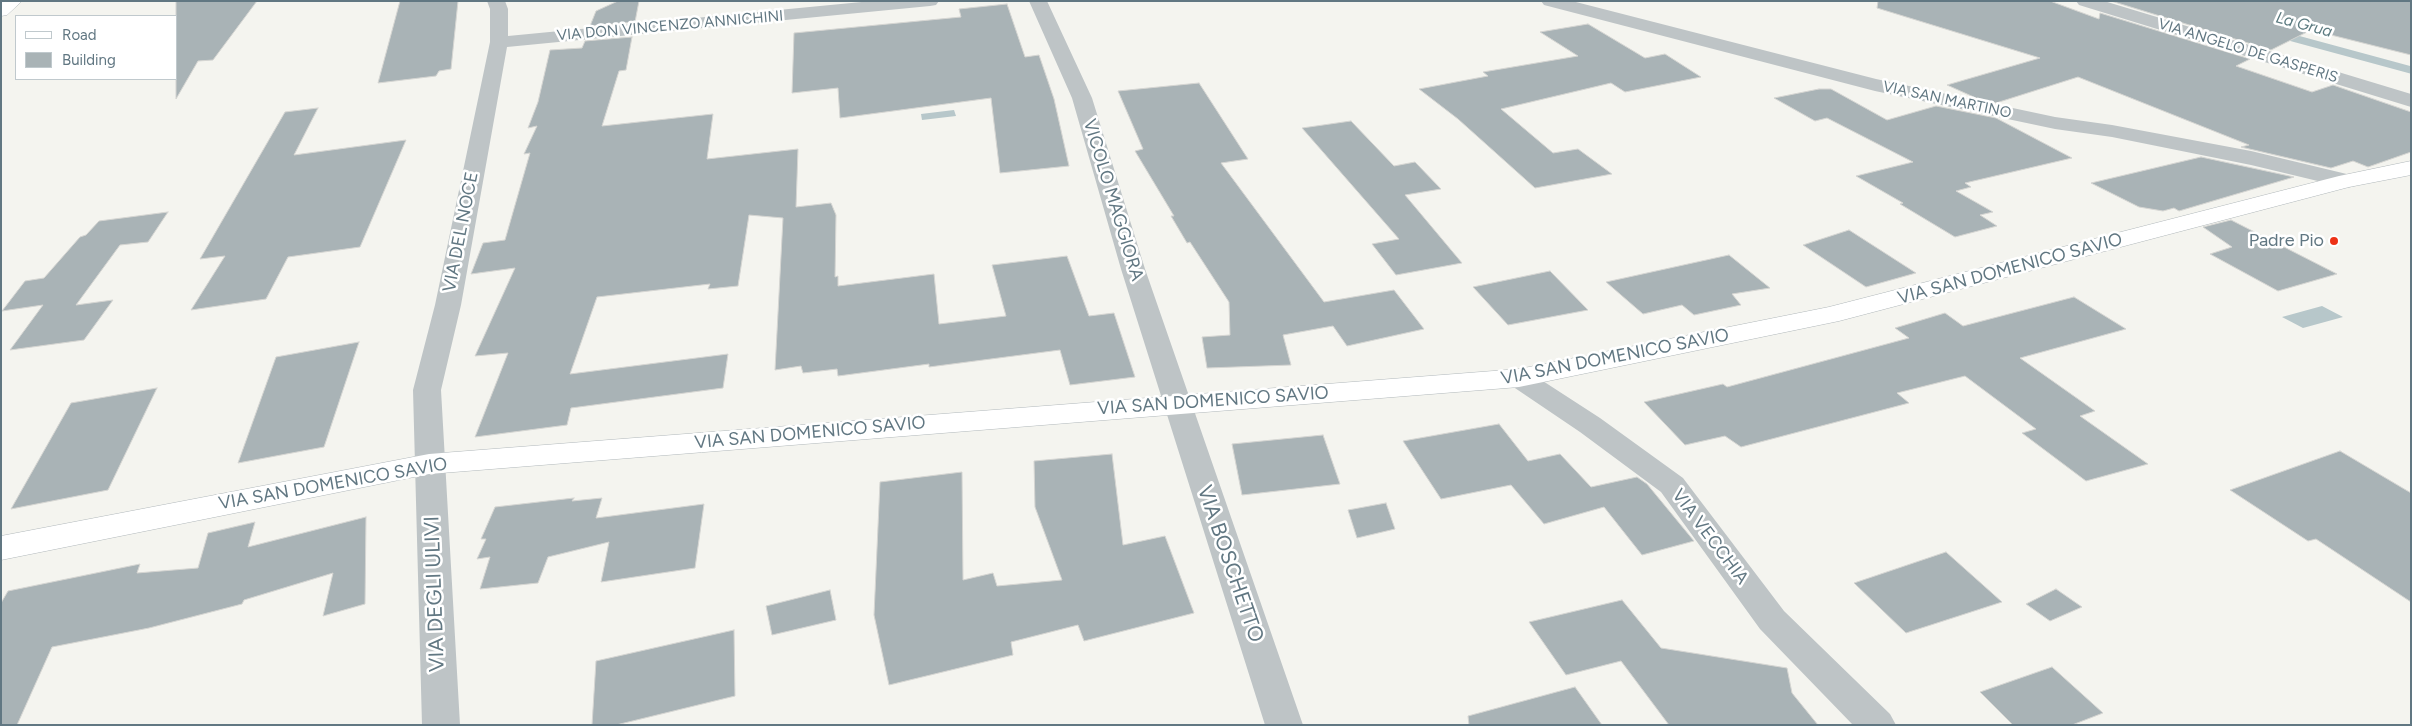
<!DOCTYPE html>
<style>
body{margin:0}
#map{position:relative;width:2412px;height:726px;overflow:hidden;background:#f4f4ef;font-family:Figtree,sans-serif}
canvas{display:block}
.frame{position:absolute;inset:0;border:2px solid #617782;pointer-events:none}
.legend{position:absolute;left:15px;top:15px;width:162px;height:65px;box-sizing:border-box;background:#fff;border:1px solid #c0c9cd;margin:0;padding:6px 9px;list-style:none;font-size:15px;color:#617782}
.legend li{display:flex;align-items:center;gap:10px;height:25px}
.legend b{width:25px;border:1px solid #c0c9cd}
</style>
<div id="map">
<canvas width="2412" height="726"></canvas>
<div class="frame"></div>
<ul class="legend">
<li><b style="height:6px;background:#fff"></b>Road</li>
<li><b style="height:14px;background:#a9b3b6"></b>Building</li>
</ul>
</div>
<script>
const ctx = document.querySelector('canvas').getContext('2d');
ctx.lineJoin = 'round';
function paint(path, color) {
  ctx.fillStyle = color;
  ctx.fill(path, 'evenodd');
}
function shape(rows) {
  const path = new Path2D();
  for (const r of rows) {
    path.moveTo(r[0], r[1]);
    for (let i = 2; i < r.length; i += 2) path.lineTo(r[i], r[i + 1]);
  }
  return path;
}
function stroke(path, color, width, dash) {
  ctx.strokeStyle = color;
  ctx.lineWidth = width;
  ctx.lineCap = dash ? 'butt' : 'round';
  ctx.setLineDash(dash || []);
  ctx.stroke(path);
}
function drawText(font, color, halo, rows, align = 'center') {
  ctx.font = font + ' Figtree,sans-serif';
  ctx.lineWidth = 5;
  ctx.setLineDash([]);
  ctx.textBaseline = 'middle';
  ctx.strokeStyle = halo;
  ctx.fillStyle = color;
  for (const [text, x, y, turn = 0] of rows) {
    ctx.save();
    ctx.translate(x, y);
    ctx.rotate((+turn || 0) * Math.PI / 180);
    ctx.textAlign = isNaN(turn) ? turn : align;
    if (halo) ctx.strokeText(text, 0, 0);
    ctx.fillText(text, 0, 0);
    ctx.restore();
  }
}
paint(shape([
 [954,110,956,116,922,120,921,114],
 [2322,306,2343,317,2303,328,2282,317]
]), '#b7c7ca');
stroke(shape([
 [2282,35,2411,70]
]), '#b7c7ca', 7);
const building = shape([
 [176,1,257,1,213,60,198,61,176,99,176,1],
 [400,1,458,1,451,69,439,71,436,76,378,83,400,1],
 [618,1,639,1,635,22,590,26,596,11,618,1],
 [1878,1,2050,1,2099,19,2100,13,2250,59,2236,66,2312,92,2333,85,2411,112,2411,152,2368,167,2353,161,2331,168,2241,147,2249,145,2078,77,1996,103,1976,98,1947,85,2040,58,1877,8,1878,1],
 [2111,1,2411,1,2411,55,2311,30,2271,50,2111,1],
 [1007,4,1025,57,1039,55,1054,99,1069,166,1000,173,991,98,840,118,838,88,792,93,794,33,961,17,959,9,1007,4],
 [1588,24,1645,58,1665,54,1701,77,1625,92,1611,83,1501,109,1553,153,1578,149,1612,174,1535,188,1458,119,1419,89,1488,76,1483,72,1578,56,1540,32,1588,24],
 [632,37,626,70,619,71,602,126,713,114,707,159,798,149,796,207,831,203,836,215,835,277,838,276,838,286,934,274,939,324,1006,316,992,265,1067,256,1089,316,1114,313,1135,377,1070,385,1060,350,929,367,929,364,838,376,837,369,803,373,801,366,775,370,783,218,749,215,738,286,708,289,710,284,597,297,570,374,728,354,723,388,571,408,567,425,475,437,508,353,475,356,515,268,471,274,483,243,505,240,530,153,524,154,537,126,528,128,538,102,550,50,582,48,585,41,632,37],
 [1199,83,1248,159,1221,163,1324,302,1394,290,1424,329,1347,346,1333,326,1283,335,1291,365,1207,368,1202,337,1230,335,1229,302,1190,242,1187,243,1171,216,1174,216,1135,151,1143,149,1118,91,1199,83],
 [1819,89,1831,89,1887,120,1936,106,1996,118,2072,158,1965,183,1971,187,1956,191,1993,212,1980,215,1997,226,1955,237,1900,204,1903,203,1856,176,1913,162,1827,118,1815,121,1774,98,1819,89],
 [318,108,294,155,406,140,360,247,288,257,266,299,191,310,225,256,200,259,285,112,318,108],
 [1351,121,1394,166,1415,162,1441,189,1405,195,1462,263,1396,275,1372,244,1399,239,1302,128,1351,121],
 [2201,157,2294,177,2179,211,2174,208,2163,211,2139,207,2091,183,2201,157],
 [168,212,148,242,120,245,76,305,113,300,84,340,10,350,43,305,2,311,25,281,44,278,80,237,86,235,99,221,168,212],
 [2231,220,2337,274,2278,291,2210,254,2232,247,2203,227,2231,220],
 [1849,230,1916,273,1866,287,1803,245,1849,230],
 [1729,255,1770,288,1732,294,1741,305,1694,315,1682,305,1643,314,1606,282,1729,255],
 [1550,271,1588,310,1508,325,1473,287,1550,271],
 [2074,297,2126,329,2020,358,2095,411,2080,416,2148,464,2086,481,2022,433,2036,429,1965,376,1897,393,1909,403,1741,447,1725,436,1685,445,1644,402,1723,384,1727,387,1909,338,1895,328,1945,313,1963,326,2074,297],
 [359,342,324,447,238,463,276,357,359,342],
 [157,388,108,490,11,509,71,403,157,388],
 [1499,424,1528,461,1560,454,1591,487,1637,477,1647,484,1694,541,1642,555,1604,507,1544,524,1511,485,1441,499,1403,441,1499,424],
 [1323,435,1340,484,1242,495,1232,444,1323,435],
 [2340,451,2411,493,2411,602,2316,539,2308,541,2230,490,2340,451],
 [1112,454,1123,545,1165,536,1194,613,1084,641,1078,625,1011,642,1013,655,889,685,874,615,880,482,962,472,963,580,993,573,997,586,1062,580,1035,507,1034,461,1112,454],
 [574,498,572,501,602,498,596,518,704,504,695,568,601,582,609,542,548,557,538,583,480,589,490,557,477,559,486,539,481,539,495,507,574,498],
 [1386,503,1395,529,1357,538,1348,510,1386,503],
 [366,517,365,604,323,616,333,573,244,600,242,604,149,628,52,647,17,725,1,725,1,603,8,591,140,564,137,573,198,568,208,533,255,522,248,547,366,517],
 [1946,552,2002,602,1906,633,1854,583,1946,552],
 [2056,589,2082,607,2050,621,2026,604,2056,589],
 [830,590,836,620,772,635,766,606,830,590],
 [1622,600,1661,648,1787,668,1792,693,1818,725,1669,725,1621,661,1566,675,1529,622,1622,600],
 [734,630,735,696,616,725,592,725,596,661,734,630],
 [2052,667,2103,713,2072,725,2013,725,1980,692,2052,667],
 [1575,687,1602,725,1469,725,1468,716,1575,687]
]);
paint(building, '#a9b3b6');
stroke(building, '#d5d5d2', 1);
const secondary = shape([
 [22,1,7,15,1,16,2,1,22,1],
 [2411,161,2411,175,2349,187,1839,321,1519,387,429,474,1,560,1,536,429,454,1519,369,1829,307,2339,176,2411,161]
]);
stroke(secondary, '#b1b8bb', 1);
paint(shape([
 [487,1,505,1,508,9,508,36,872,1,939,1,936,5,930,6,507,47,461,305,441,390,460,725,422,725,413,390,435,305,490,42,490,9,487,1],
 [1029,1,1047,1,1092,98,1145,269,1303,725,1265,725,1121,269,1072,98,1029,1],
 [1541,1,1572,1,1876,79,2055,117,2112,125,2251,151,2355,176,2358,181,2355,186,2347,188,2251,165,2112,137,2055,129,1875,91,1544,5,1541,1],
 [2076,1,2104,1,2411,94,2411,107,2079,5,2076,1],
 [1519,369,1529,372,1600,418,1683,478,1784,611,1890,714,1896,725,1853,725,1760,629,1661,492,1580,432,1509,384,1505,378,1509,372,1519,369]
]), '#bec4c6');
paint(secondary, '#fff');
for (const [x, y, r, color] of [
 [2334,241,5,"#ed3116"]
]) {
  const dot = new Path2D();
  dot.arc(x, y, r, 0, 2 * Math.PI);
  ctx.fillStyle = color;
  ctx.fill(dot);
  stroke(dot, '#fff', 2);
}
drawText('15px', '#617782', '#fff', [
 ["VIA DON VINCENZO ANNICHINI",670,26,-5],
 ["VIA ANGELO DE GASPERIS",2248,51,17],
 ["VIA SAN MARTINO",1947,100,12]
]);
drawText('italic 16px', '#5c7b80', '#fff', [
 ["La Grua",2304,25,15]
]);
drawText('18px', '#617782', '#fff', [
 ["VICOLO MAGGIORA",1113,200,73],
 ["VIA DEL NOCE",461,232,-79],
 ["VIA SAN DOMENICO SAVIO",2010,269,-15],
 ["VIA SAN DOMENICO SAVIO",1615,357,-11],
 ["VIA SAN DOMENICO SAVIO",1213,401,-4],
 ["VIA SAN DOMENICO SAVIO",810,433,-5],
 ["VIA SAN DOMENICO SAVIO",333,484,-10],
 ["VIA VECCHIA",1710,537,53]
]);
drawText('18px', '#617782', '#fff', [
 ["Padre Pio",2324,241]
], 'right');
drawText('21px', '#617782', '#fff', [
 ["VIA BOSCHETTO",1230,564,71],
 ["VIA DEGLI ULIVI",435,594,-92]
]);
</script>
